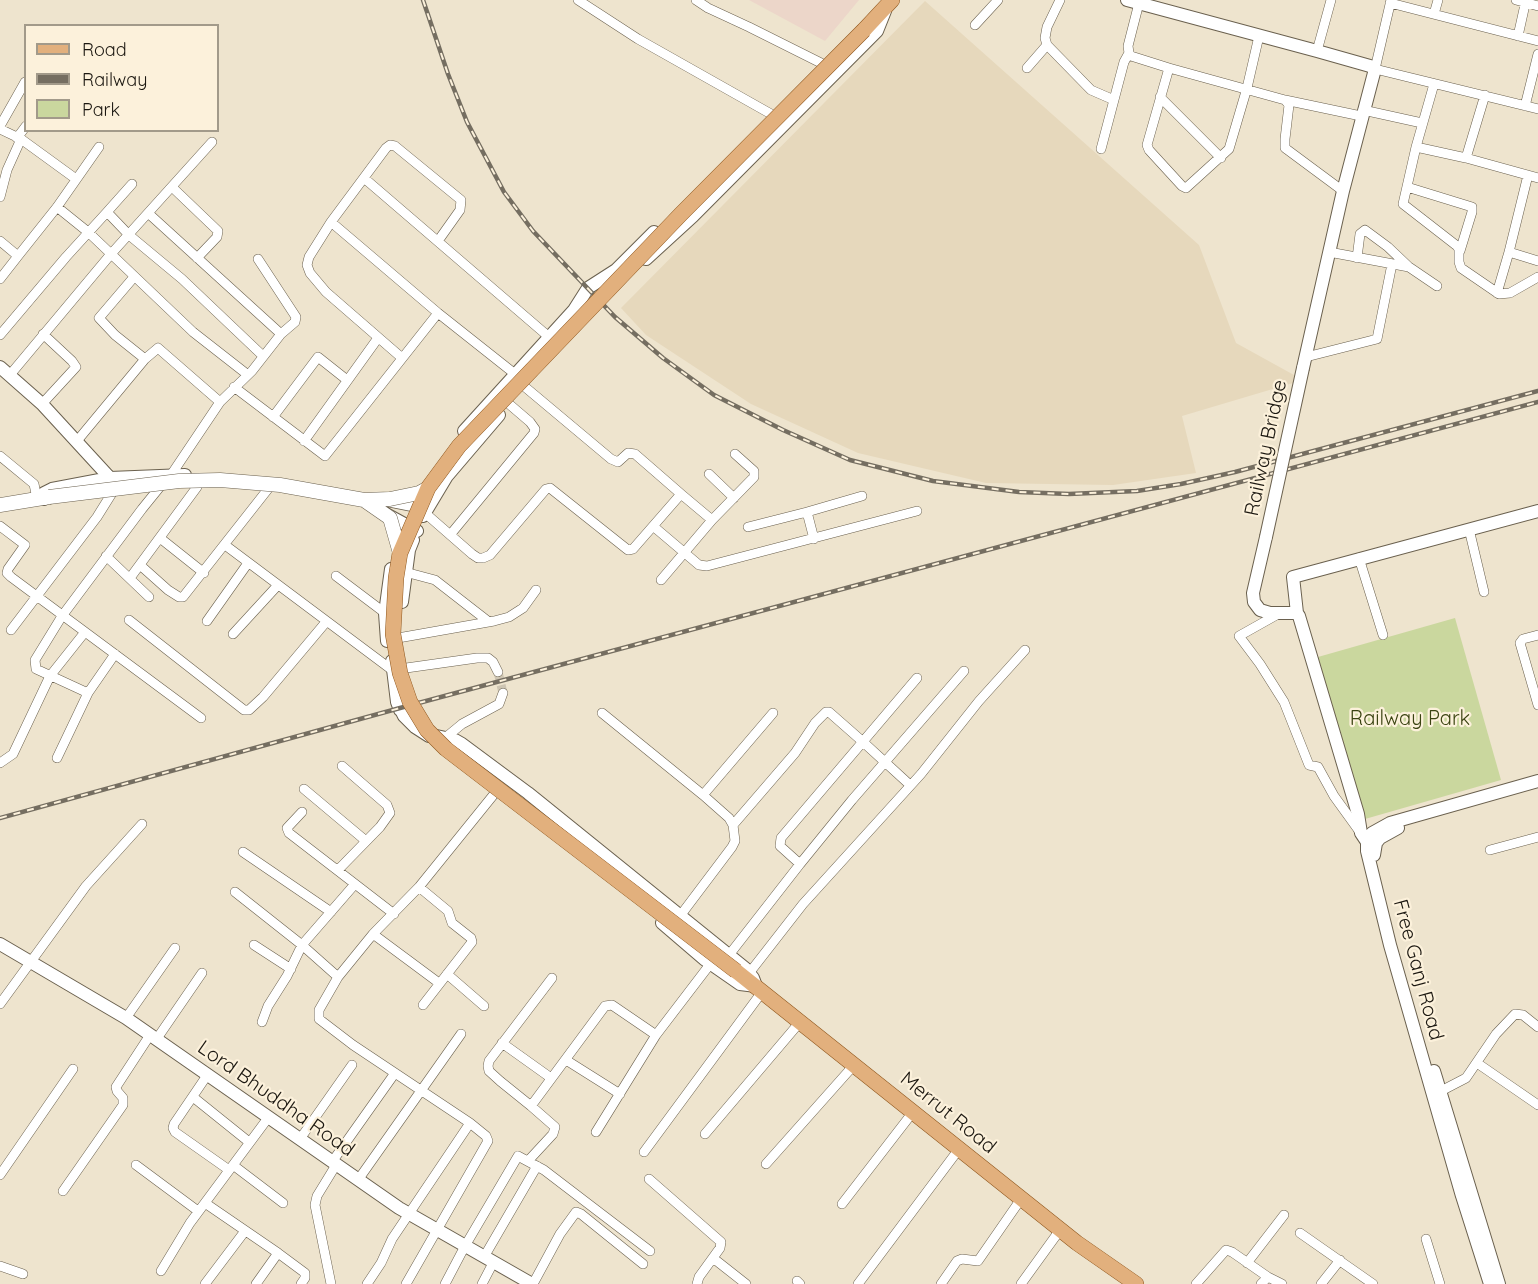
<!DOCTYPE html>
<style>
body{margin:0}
#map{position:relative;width:1538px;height:1284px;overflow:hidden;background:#eee4ce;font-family:Quicksand,sans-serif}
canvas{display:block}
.legend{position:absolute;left:24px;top:24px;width:195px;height:108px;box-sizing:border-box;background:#fcf1db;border:2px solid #a29a8a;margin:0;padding:8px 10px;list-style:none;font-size:18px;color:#1b1710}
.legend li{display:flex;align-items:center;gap:12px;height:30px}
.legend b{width:30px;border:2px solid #a29a8a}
</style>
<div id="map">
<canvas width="1538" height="1284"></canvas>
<ul class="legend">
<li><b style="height:8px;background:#e2b07d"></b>Road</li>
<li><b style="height:8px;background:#756e61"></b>Railway</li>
<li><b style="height:16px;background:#cad79e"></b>Park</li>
</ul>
</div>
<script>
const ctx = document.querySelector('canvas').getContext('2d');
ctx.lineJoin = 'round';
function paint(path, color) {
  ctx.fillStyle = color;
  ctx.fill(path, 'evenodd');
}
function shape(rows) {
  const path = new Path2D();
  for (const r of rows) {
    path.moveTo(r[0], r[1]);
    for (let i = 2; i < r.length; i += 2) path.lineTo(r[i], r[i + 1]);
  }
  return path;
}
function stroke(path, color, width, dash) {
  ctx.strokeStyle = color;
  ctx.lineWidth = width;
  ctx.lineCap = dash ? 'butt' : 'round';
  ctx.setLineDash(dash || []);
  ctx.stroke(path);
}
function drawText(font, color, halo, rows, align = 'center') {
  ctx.font = font + ' Quicksand,sans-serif';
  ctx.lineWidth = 4.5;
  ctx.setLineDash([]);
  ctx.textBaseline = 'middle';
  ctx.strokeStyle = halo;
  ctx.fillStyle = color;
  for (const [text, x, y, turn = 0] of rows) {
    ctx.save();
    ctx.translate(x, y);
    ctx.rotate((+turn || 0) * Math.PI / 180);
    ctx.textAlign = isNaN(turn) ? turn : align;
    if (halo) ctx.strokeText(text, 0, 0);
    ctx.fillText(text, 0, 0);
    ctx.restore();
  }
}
paint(shape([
 [925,1,1199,245,1236,343,1303,380,1182,416,1196,473,1113,485,986,483,858,453,751,404,646,335,621,308]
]), '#e6d8bc');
paint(shape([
 [749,0,859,0,825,41]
]), '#ecd6c9');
paint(shape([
 [1455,618,1501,780,1365,819,1318,657]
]), '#cad79e');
stroke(shape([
 [498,672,503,693]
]), '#cec5b2', 9, [9, 4.5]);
const minor = shape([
 [578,0,638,39,771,114],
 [696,0,708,8,749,27,821,63],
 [1060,0,1047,27,1045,38,1047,45,1091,90,1114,100],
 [1391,0,1375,69,1538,109],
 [1516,0,1538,6],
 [1139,3,1128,46,1129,53,1131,56,1169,68,1285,100,1289,105,1285,139,1285,148,1343,191],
 [1390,3,1538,41],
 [1434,14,1438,0],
 [975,25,998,0],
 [1518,36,1526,0],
 [1317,51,1331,0],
 [1027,68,1047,45],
 [1169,68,1147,145,1149,150,1182,186,1186,188,1229,149,1247,88,1259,36],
 [1485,95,1466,158,1416,147,1403,204,1457,246,1459,249,1459,262,1461,268,1499,294,1510,293,1538,277],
 [1160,97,1221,158],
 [1285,100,1361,116],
 [1525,106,1538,54],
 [1363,110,1422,123],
 [0,126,25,82],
 [0,129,21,139,7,170,0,197],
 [17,138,26,126],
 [21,139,76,179],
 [1416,147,1434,84],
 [1101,149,1124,62,1129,53],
 [1466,158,1538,178],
 [364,178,549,337],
 [132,184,107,212,129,235,182,279,263,356],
 [172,187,218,231,217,237,197,258],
 [1407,187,1472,207,1472,212,1460,251],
 [57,207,88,232,193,332,248,375],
 [148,213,281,334],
 [331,222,438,313,515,374],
 [0,241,18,256,0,279],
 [1329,252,1409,267,1437,286],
 [1509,252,1538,261],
 [18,256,57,207,99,147],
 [1357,258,1360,234,1365,230,1388,247,1408,266],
 [134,277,99,318,115,335,145,359],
 [1497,293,1509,252,1528,175],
 [0,335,66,257,107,212],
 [1306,357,1377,339,1392,264],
 [402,358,326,292,310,273,307,265,309,257,331,222,386,148,390,145,395,146,461,200,460,210,438,241],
 [9,376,111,254,212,142],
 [234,387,325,456,438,313],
 [525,387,611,459,618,462,628,453,635,454,681,494],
 [42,404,76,367,72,361,43,334],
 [273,417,318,357,347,380],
 [77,441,145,359,158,348,220,402],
 [304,441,378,338],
 [0,456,34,484,37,499],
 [709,474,734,498],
 [171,475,220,402,252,371,281,334,295,322,296,317,258,259],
 [425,513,472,554,478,558,483,558,490,555,546,489,550,488,628,550,633,549,681,494,712,520,661,580],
 [712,520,754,477,754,471,735,454],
 [0,526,25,545,8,569,7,573,11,577,201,718],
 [653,526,699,565,707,566,917,511],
 [748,527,807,512],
 [1469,529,1484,592],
 [450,535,534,433,535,429,530,422,509,404],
 [160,538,204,573],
 [814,539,807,512,862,496],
 [225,545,392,670,477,658,488,658,493,662,498,672],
 [106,556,149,597],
 [1359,558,1383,635],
 [140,565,168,590,179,597,183,597,268,489],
 [405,572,435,580,489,622],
 [336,576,385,613],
 [130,578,197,487],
 [1280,613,1239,636,1260,664,1284,702,1309,765,1318,767,1334,796,1360,832],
 [129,620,244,710,249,710,263,697,326,622],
 [207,621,248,563],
 [11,630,97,517,112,493],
 [233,634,278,585],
 [1538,635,1523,639,1520,643,1538,705],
 [398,638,494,621,509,617,523,608,536,590],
 [917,678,781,838,780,846,800,864,852,800,964,671],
 [88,693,36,669,35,660,62,616,142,509,159,488],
 [602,713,703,795,729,818,733,825,735,841,732,847,680,916],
 [445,738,462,724,499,704,503,693],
 [57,758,88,693,115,654],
 [0,763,13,754,50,676,85,632],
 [304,789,366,841],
 [703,795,773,713],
 [302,812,287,828,289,833,394,914],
 [733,825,795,753,815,723,826,712,829,712,862,741,910,785],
 [1490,850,1538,837],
 [243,852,331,912],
 [338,870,380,827,390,813,387,805,342,766],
 [419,887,448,911,452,923,471,938,472,942,423,1005],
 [235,892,302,945,338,977],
 [373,934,338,977,319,1010,319,1019,353,1045,470,1123,486,1136,488,1141,406,1284],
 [254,945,291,969],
 [729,955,800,864],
 [750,972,803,904,921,774,979,701,1025,650],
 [447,974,484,1006],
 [552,978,489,1061,488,1066,489,1071,500,1081,531,1106,605,1006,612,1005,656,1035],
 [439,983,373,934,419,887,495,793],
 [0,1004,86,886,142,824],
 [126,1018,175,948],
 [262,1022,268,1006,287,976,302,945,355,884],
 [156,1040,202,973],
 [502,1043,551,1078],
 [566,1060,620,1094],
 [1477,1063,1538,1105],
 [208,1074,174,1124,173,1128,175,1132,229,1170],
 [1441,1091,1466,1078,1496,1034,1515,1014,1523,1015,1538,1027],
 [193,1097,249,1142],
 [596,1132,656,1035,711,963],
 [705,1134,800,1022],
 [300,1139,352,1065],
 [644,1152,762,992],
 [528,1161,553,1134,555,1127,531,1106],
 [332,1162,395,1073],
 [766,1164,854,1065],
 [136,1165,198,1211],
 [233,1165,283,1203],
 [0,1175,73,1069],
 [649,1179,721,1242,720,1248,699,1277,697,1284],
 [358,1180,461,1034],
 [63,1191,123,1105,123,1098,117,1091,116,1087,150,1035],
 [205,1203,278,1253,256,1284],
 [842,1204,913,1112],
 [1300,1233,1373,1284],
 [1426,1239,1440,1284],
 [278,1253,305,1273,305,1278,301,1284],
 [484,1257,537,1166],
 [713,1258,746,1284],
 [1247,1263,1284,1215],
 [0,1266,23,1274],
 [161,1271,190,1223,268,1118],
 [797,1281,800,1284],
 [205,1284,245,1231],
 [331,1284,315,1205,317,1196,336,1165],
 [367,1284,381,1263,392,1239,470,1123],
 [445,1284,465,1246,518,1156,544,1170,650,1251],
 [482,1284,493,1263],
 [533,1284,560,1234,576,1212,581,1214,643,1264],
 [858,1284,959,1149],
 [941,1284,957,1261,962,1259,978,1261,1021,1199],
 [1021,1284,1060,1230],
 [1196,1284,1226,1250,1232,1252,1268,1277],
 [1261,1284,1268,1277,1282,1284],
 [1321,1284,1340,1260]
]);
const tertiary = shape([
 [1127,0,1317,51,1370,66,1375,69,1343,191,1303,368],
 [646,259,693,216,877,31,885,11],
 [0,367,42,404,110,478],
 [464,431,574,310,588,288,616,270,654,232],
 [44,499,40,498,44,493,52,489,110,478,185,475],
 [387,500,427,508],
 [384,513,417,531],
 [423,516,447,476,499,415],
 [1266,537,1253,593,1254,602,1260,610,1270,613,1297,613],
 [402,602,409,550,413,540],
 [387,641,385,613,391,569],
 [392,661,397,702,400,710,400,708,404,716,415,727,429,736],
 [432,735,455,740,462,744,528,793,746,969,753,978,756,986,740,984,704,959,662,923],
 [1367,842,1361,833,1358,814,1299,616,1297,613,1293,577,1538,511],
 [1374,855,1376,843,1380,838,1398,828],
 [0,944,126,1018,399,1208,532,1284],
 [1434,1071,1499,1284],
 [1490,1284,1462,1196,1390,945,1367,851,1367,842,1372,833,1390,823,1538,781]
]);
const secondary = shape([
 [0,505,49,497]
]);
const primary = shape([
 [864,30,892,0],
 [736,971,1077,1243,1136,1284]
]);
stroke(minor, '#6a604e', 10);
stroke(tertiary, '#6a604e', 14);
stroke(secondary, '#6a604e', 15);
stroke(primary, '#90581f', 16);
stroke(minor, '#fff', 9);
stroke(tertiary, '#fff', 12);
stroke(secondary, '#fff', 14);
stroke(primary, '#e2b07d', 15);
const rail = shape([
 [423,0,448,74,467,122,504,192,533,231,615,317,663,358,714,395,783,430,850,460,933,481,1019,492,1069,494,1137,491,1181,484,1235,472,1538,391],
 [0,818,400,708,1538,402]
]);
stroke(rail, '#756e61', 4.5);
stroke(rail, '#fcf1db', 2, [7]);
const tertiaryBridge = shape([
 [1266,537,1303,368]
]);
const secondaryBridge = shape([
 [49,497,179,481,220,480,280,485,364,500,390,499,419,493,428,488],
 [364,500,390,518,400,553]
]);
const primaryBridge = shape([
 [736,971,446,749,427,730,410,702,400,673,393,634,396,578,400,553,428,488,459,446,681,214,864,30]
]);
stroke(tertiaryBridge, '#6a604e', 14, []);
stroke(secondaryBridge, '#6a604e', 15, []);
stroke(primaryBridge, '#90581f', 16, []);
stroke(tertiaryBridge, '#fff', 12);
stroke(secondaryBridge, '#fff', 14);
stroke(primaryBridge, '#e2b07d', 15);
drawText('20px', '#1b1710', '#fcf1db', [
 ["Railway Bridge",1266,448,-78],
 ["Free Ganj Road",1418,970,75],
 ["Lord Bhuddha Road",276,1099,35],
 ["Merrut Road",948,1113,39]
]);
drawText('20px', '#3a4311', '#fcf1db', [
 ["Railway Park",1410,719]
]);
</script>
